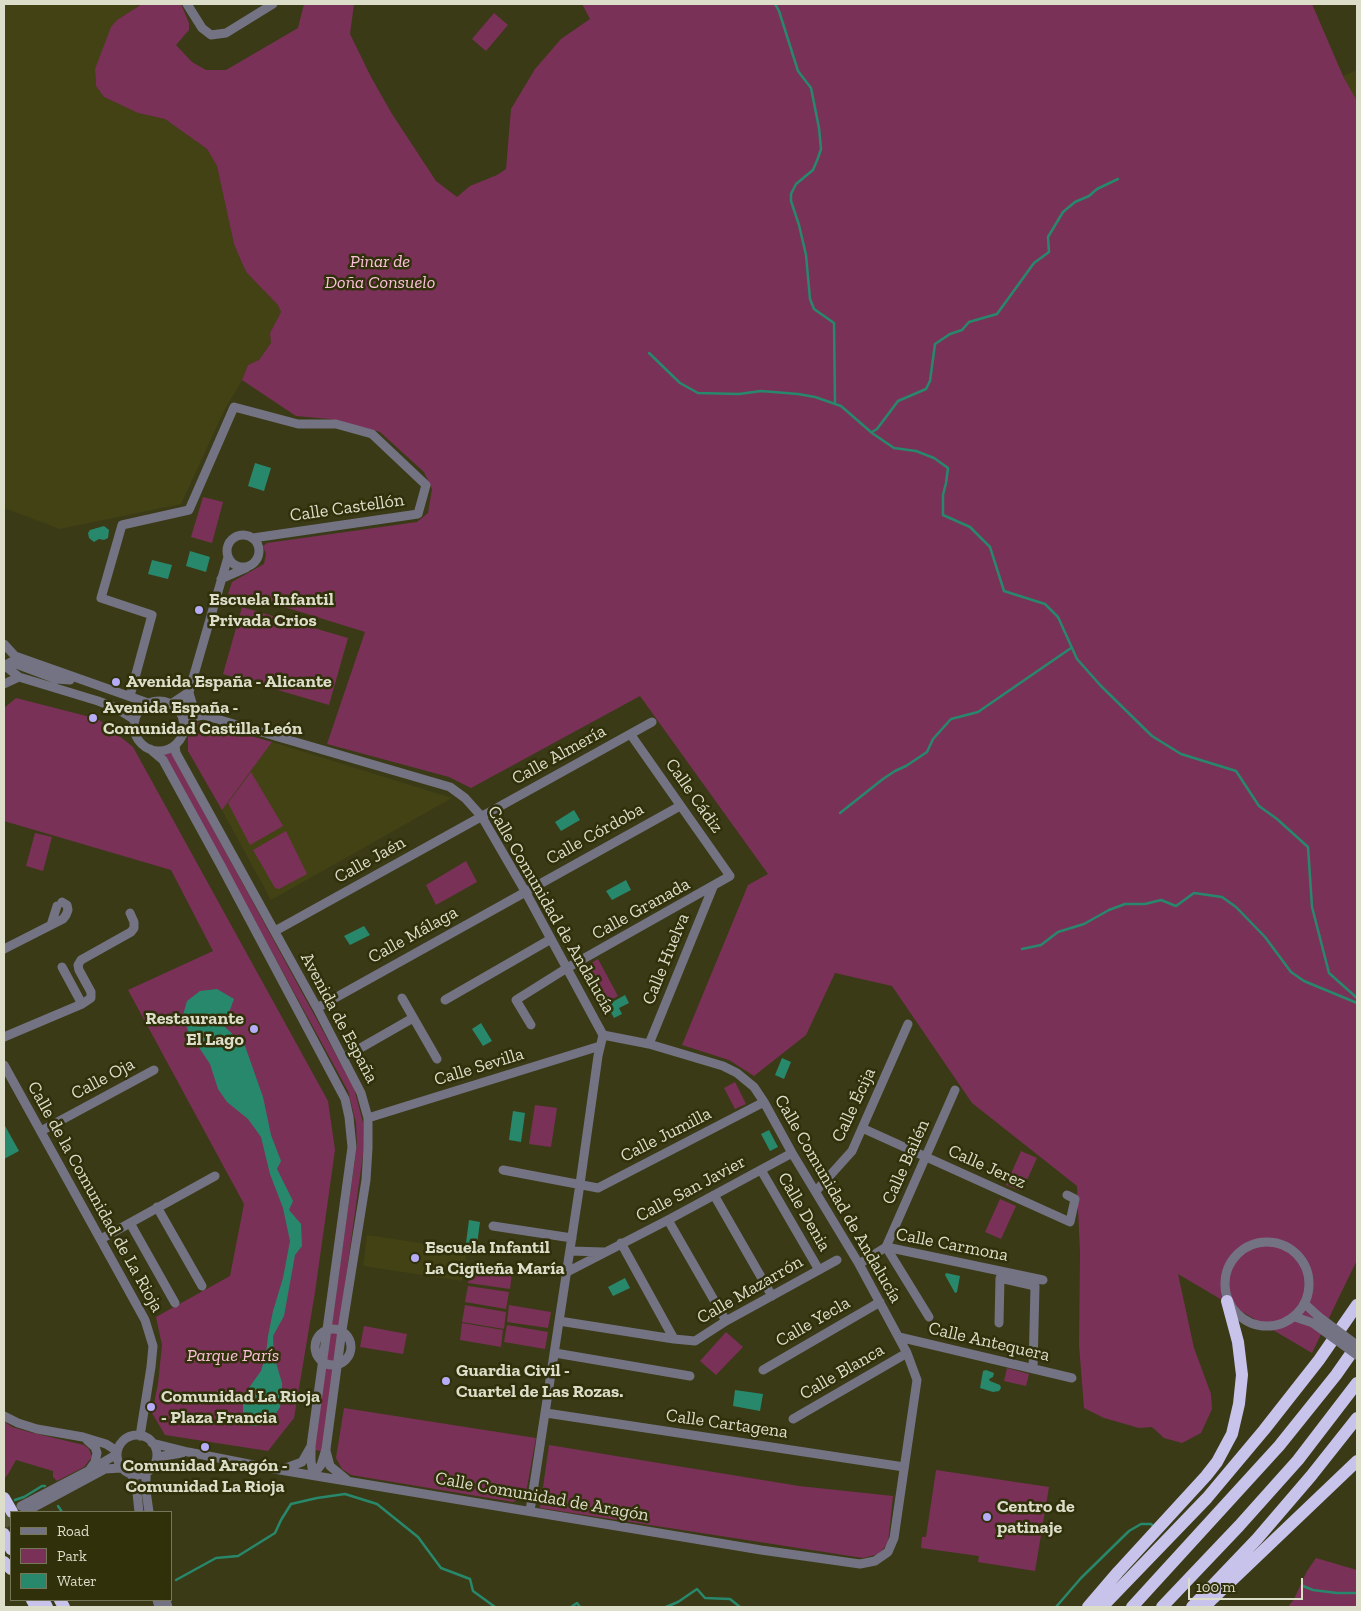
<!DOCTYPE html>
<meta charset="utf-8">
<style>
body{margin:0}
#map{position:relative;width:1361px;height:1611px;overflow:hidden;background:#3a3a17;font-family:"Zilla Slab",serif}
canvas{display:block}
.frame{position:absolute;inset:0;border:5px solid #dddeca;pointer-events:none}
.legend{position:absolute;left:10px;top:1511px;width:162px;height:90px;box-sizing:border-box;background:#30300b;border:1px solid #757657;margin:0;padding:6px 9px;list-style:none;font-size:15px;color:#dddeca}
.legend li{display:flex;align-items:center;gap:10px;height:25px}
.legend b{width:25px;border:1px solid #757657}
.scale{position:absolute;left:1188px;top:1578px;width:115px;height:22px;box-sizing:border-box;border:2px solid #dddeca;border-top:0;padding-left:6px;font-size:15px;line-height:18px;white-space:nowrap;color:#dddeca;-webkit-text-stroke:4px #30300b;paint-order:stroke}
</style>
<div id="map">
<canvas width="1361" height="1611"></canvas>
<div class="frame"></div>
<ul class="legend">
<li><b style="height:6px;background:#747383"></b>Road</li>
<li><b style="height:14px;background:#7a3158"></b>Park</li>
<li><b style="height:14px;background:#28886c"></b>Water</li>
</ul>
<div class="scale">100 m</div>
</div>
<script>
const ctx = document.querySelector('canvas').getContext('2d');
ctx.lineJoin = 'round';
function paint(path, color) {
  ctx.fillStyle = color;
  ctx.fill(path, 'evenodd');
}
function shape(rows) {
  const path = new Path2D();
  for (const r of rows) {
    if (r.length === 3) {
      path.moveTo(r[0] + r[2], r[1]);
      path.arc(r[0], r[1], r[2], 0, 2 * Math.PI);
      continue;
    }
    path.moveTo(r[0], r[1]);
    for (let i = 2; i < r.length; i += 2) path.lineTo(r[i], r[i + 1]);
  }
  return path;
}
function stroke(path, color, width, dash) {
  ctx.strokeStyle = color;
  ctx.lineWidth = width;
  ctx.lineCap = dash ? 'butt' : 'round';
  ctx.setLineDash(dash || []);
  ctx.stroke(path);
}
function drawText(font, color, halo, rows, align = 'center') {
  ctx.font = font + ' "Zilla Slab",serif';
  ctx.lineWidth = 5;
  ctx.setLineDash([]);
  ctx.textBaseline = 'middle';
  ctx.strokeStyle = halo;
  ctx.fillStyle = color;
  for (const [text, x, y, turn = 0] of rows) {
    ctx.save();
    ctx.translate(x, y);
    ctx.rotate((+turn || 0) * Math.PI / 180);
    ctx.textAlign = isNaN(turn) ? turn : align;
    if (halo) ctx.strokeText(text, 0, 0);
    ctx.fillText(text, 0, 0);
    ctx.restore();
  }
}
paint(shape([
 [4,4,142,4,117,20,95,69,96,86,104,97,138,113,165,119,207,149,217,166,234,244,242,263,247,273,278,305,281,312,270,333,271,343,259,360,248,365,242,380,224,411,181,504,60,529,4,508],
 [1357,70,1357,101,1343,76],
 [272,742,452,798,271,900,222,810],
 [367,1235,467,1250,462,1281,363,1266]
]), '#424215');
paint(shape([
 [142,4,181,4,189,23,189,30,176,45,192,62,206,70,226,70,298,28,304,4,354,4,350,34,371,77,392,114,436,181,457,197,470,186,497,175,506,169,511,109,535,69,561,39,590,19,582,4,1312,4,1343,76,1357,101,1357,1260,1312,1353,1178,1274,1194,1348,1211,1394,1212,1409,1201,1433,1182,1443,1164,1438,1152,1427,1139,1428,1104,1418,1084,1408,1079,1345,1080,1253,1077,1186,972,1103,892,986,835,973,806,1035,754,1076,729,1060,682,1045,748,885,768,874,640,696,471,788,449,777,327,744,365,632,291,609,228,594,232,582,264,564,266,554,263,546,267,543,417,522,428,513,432,489,424,472,380,432,330,419,296,416,242,380,248,365,259,360,271,343,270,333,281,312,278,305,247,273,242,263,234,244,217,166,207,149,165,119,138,113,104,97,96,86,95,69,111,27,117,20],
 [494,13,508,25,486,51,472,39],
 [203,497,223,502,212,543,191,537],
 [242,607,348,638,329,705,223,674],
 [16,698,98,719,133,747,328,1101,335,1150,315,1292,294,1418,268,1451,165,1435,152,1413,158,1384,162,1345,156,1317,230,1276,244,1204,128,990,213,951,171,870,4,821,4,708],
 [202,722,272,742,222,810,188,751,188,737,195,723],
 [170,750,354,1088,363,1123,364,1147,322,1451,314,1450,357,1145,356,1123,348,1091,163,753],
 [251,772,283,826,250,845,228,803],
 [286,831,307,874,279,889,275,888,253,850],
 [35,833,52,837,43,871,26,866],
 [466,861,477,882,436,905,426,885],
 [598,959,618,996,600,1006,580,970],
 [735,1082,746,1104,735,1109,724,1088],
 [535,1105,557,1108,551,1147,529,1144],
 [1021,1151,1037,1158,1022,1191,1006,1185],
 [1000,1199,1016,1206,1001,1239,985,1232],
 [471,1266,512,1273,510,1289,468,1283],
 [468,1286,509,1292,506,1309,465,1302],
 [465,1305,506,1312,504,1329,462,1322],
 [509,1305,551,1312,548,1328,507,1322],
 [462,1323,503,1330,501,1347,460,1340],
 [507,1325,548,1332,545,1349,504,1342],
 [364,1326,407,1334,403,1354,360,1347],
 [726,1332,743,1347,716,1375,700,1361],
 [1007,1368,1029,1374,1026,1386,1004,1381],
 [344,1408,536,1438,526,1493,520,1499,513,1502,351,1475,342,1469,336,1458],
 [4,1421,12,1427,29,1432,84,1445,89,1449,92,1457,84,1467,57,1481,53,1477,53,1471,16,1460,8,1474,4,1479],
 [549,1445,799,1486,893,1496,888,1543,879,1554,863,1558,540,1508],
 [936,1470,1049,1487,1035,1571,978,1562,979,1556,921,1548,922,1537,926,1537],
 [1316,1558,1357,1570,1357,1607,1288,1607,1294,1599,1307,1571]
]), '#7a3158');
paint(shape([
 [255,463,271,468,264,491,248,486],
 [104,526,109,530,108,538,104,540,99,539,94,542,89,538,88,533,90,530],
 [190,551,210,557,206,572,186,566],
 [152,560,172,565,168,579,148,574],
 [574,810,580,820,561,831,555,822],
 [626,880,631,890,612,900,606,891],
 [364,926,370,935,350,945,344,936],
 [217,989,234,999,224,1026,245,1046,263,1097,271,1135,281,1161,277,1169,293,1201,289,1210,301,1224,302,1246,295,1255,284,1316,273,1336,274,1356,282,1383,282,1396,280,1407,272,1420,262,1425,251,1426,243,1415,243,1396,261,1371,266,1354,268,1336,273,1311,283,1278,290,1241,283,1208,270,1174,261,1137,248,1119,227,1102,218,1089,210,1064,188,1031,183,1015,187,1001,200,991],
 [625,995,629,1003,619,1008,622,1014,614,1018,607,1005],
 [481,1023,492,1041,483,1046,472,1029],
 [782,1058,791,1062,784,1079,775,1075],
 [513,1111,525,1113,521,1142,509,1140],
 [4,1124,19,1151,4,1159],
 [769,1130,778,1147,770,1151,761,1134],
 [469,1220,480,1222,477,1245,466,1243],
 [946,1273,960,1276,957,1292,955,1293,945,1275],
 [625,1278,630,1288,613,1296,608,1287],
 [986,1370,994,1373,993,1377,989,1379,990,1381,1000,1385,1001,1388,999,1391,993,1392,980,1388,983,1371],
 [735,1390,763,1394,760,1411,733,1406]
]), '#28886c');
stroke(shape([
 [775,4,779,11,798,71,811,88,819,128,821,149,818,158,813,170,796,184,791,194,791,201,799,225,806,255,810,299,814,309,834,323,835,403],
 [649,353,680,383,698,393,739,394,761,391,798,394,815,397,841,406,872,433,894,448,916,451,934,458,948,468,946,483,943,495,943,515,970,527,990,547,1004,591,1045,604,1058,617,1077,659,1101,686,1152,736,1181,754,1236,771,1259,806,1277,819,1308,847,1312,907,1329,973,1357,998],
 [872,432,877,429,898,401,926,389,930,381,935,344,950,334,962,330,969,322,997,314,1034,263,1049,252,1048,237,1063,212,1075,202,1089,196,1097,189,1118,179],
 [840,813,883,779,895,771,906,766,927,752,933,739,951,719,978,712,1071,648],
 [1022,949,1041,945,1058,932,1084,924,1109,910,1125,904,1145,904,1161,900,1176,906,1194,893,1222,897,1236,907,1265,937,1291,972,1304,981,1357,1003],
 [15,1500,24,1497,42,1486,45,1486],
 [58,1506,62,1512],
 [176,1580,216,1558,238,1556,275,1533,281,1520,291,1504,317,1498,345,1494,377,1504,418,1537,441,1568,470,1579,473,1591,495,1607],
 [1303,1586,1313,1590,1337,1593,1357,1593],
 [571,1607,577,1603,580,1607],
 [666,1607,678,1602,697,1589,705,1598,730,1599,740,1607],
 [1056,1607,1081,1578,1129,1531,1141,1524,1151,1524,1153,1526]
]), '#28886c', 2.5);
stroke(shape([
 [4,1516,17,1509],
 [4,1524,11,1520]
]), '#525332', 9, [9, 4.5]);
stroke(shape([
 [187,4,202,28,211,35,226,33,273,4],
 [243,551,16],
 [221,579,246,568],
 [4,644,15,656,148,703],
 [4,665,19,677,98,701,114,707,135,720],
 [4,666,11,662,56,679,70,680],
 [4,684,19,677],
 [189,693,193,706,203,715],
 [130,696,152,615,101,598,122,525,189,510,234,407,298,424,336,424,372,434,426,485,418,514,253,538],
 [159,726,25],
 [171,704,189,692],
 [183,720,189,692,228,557],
 [175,746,176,753,317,1008,361,1093,368,1118,368,1148,366,1180,342,1330,326,1449,321,1465,313,1475],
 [150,749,163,760,220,864,345,1099,349,1117,352,1147,311,1446,311,1461,313,1475],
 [51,925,57,906],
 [275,931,652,722],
 [4,949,63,919,66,915,68,910,67,905,62,902],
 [62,967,82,1004],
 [402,998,437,1059],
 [445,1000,551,939],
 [317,1008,680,806],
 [531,1025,516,1000,567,968,730,876,631,735],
 [4,1037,82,1004,91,998,91,992,79,970,78,965,81,960,131,932,134,928,134,922,130,913],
 [649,1044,713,887],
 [343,1058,413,1018],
 [4,1065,145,1320,153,1346,151,1367,140,1436],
 [368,1118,600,1046],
 [862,1128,1070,1222,1075,1199,1067,1195],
 [41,1131,154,1070],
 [503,1170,598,1188,764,1102],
 [761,1170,819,1270],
 [816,1191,852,1151,908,1024],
 [714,1195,772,1296],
 [157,1207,202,1286],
 [668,1220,726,1321],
 [130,1223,175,1303],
 [493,1226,572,1238],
 [101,1239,215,1176],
 [1267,1284,42],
 [621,1243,674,1339],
 [570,1251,604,1252],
 [859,1264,886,1247,1043,1280],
 [567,1272,668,1220,792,1153],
 [1305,1304,1318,1316],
 [929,1317,886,1247,955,1090],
 [1295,1317,1313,1323],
 [559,1321,674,1339,695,1341,726,1321,837,1260],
 [999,1323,1000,1278,1035,1286,1033,1369],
 [333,1347,18],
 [899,1337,1072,1378],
 [555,1353,690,1376],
 [763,1370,880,1302],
 [546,1413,904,1467],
 [4,1416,18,1423,37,1429,83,1437,106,1444,117,1451],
 [793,1419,907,1353],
 [137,1455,20],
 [87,1440,95,1447,97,1453,95,1462,90,1469],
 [152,1443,188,1452,274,1469,761,1550,860,1564,875,1561,888,1552,894,1538,917,1380,907,1353,859,1264,792,1153,764,1102,754,1087,737,1073,723,1066,649,1044,603,1035,525,891,482,817,465,798,450,787,203,715,193,717,184,724],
 [326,1451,330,1466,347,1480],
 [157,1457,182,1453],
 [283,1469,302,1462,310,1448],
 [146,1474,146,1491,149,1512],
 [132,1475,137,1493,139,1512],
 [21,1506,90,1470,117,1454],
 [530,1511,580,1184,598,1056,603,1035],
 [25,1512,105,1469,121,1468],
 [157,1600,159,1607],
 [166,1600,168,1607]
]), '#747383', 9);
stroke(shape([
 [4,1498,12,1512],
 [4,1534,11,1549],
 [4,1562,11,1569],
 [32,1600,36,1607],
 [43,1600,47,1607],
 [60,1600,64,1607],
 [1088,1607,1118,1572,1206,1476,1217,1462,1232,1434,1239,1404,1242,1375,1238,1342,1227,1301],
 [1102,1607,1207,1498,1264,1430,1319,1360,1357,1305],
 [1132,1607,1279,1446,1336,1375,1357,1345],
 [1162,1607,1239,1526,1298,1460,1357,1383],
 [1192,1607,1257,1539,1311,1476,1357,1418],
 [1204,1607,1357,1461]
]), '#c7c3ea', 12);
stroke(shape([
 [1318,1316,1357,1345],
 [1313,1323,1357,1355]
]), '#747383', 9);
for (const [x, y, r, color] of [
 [199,610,5,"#b6acf8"],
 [116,682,5,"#b6acf8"],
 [93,718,5,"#b6acf8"],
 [254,1029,5,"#b6acf8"],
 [415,1258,5,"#b6acf8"],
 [446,1381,5,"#b6acf8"],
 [151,1407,5,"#b6acf8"],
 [205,1447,5,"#b6acf8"],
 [987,1517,5,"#b6acf8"]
]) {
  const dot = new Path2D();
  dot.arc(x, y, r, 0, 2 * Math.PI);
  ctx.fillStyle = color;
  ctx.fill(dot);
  stroke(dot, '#30300b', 2);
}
drawText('italic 18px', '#fcc0db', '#30300b', [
 ["Pinar de",380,262],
 ["Doña Consuelo",380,283],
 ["Parque París",233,1356]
]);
drawText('18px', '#dddeca', '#30300b', [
 ["Calle Castellón",347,508,-8],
 ["Calle Almería",559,755,-29],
 ["Calle Cádiz",694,796,55],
 ["Calle Córdoba",595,834,-29],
 ["Calle Jaén",370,860,-29],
 ["Calle Granada",641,909,-29],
 ["Calle Comunidad de Andalucía",551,910,60],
 ["Calle Málaga",413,935,-29],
 ["Calle Huelva",666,959,-68],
 ["Avenida de España",339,1018,62],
 ["Calle Sevilla",479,1067,-17],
 ["Calle Oja",103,1079,-28],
 ["Calle Écija",854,1105,-65],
 ["Calle Jumilla",666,1135,-27],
 ["Calle Bailén",906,1162,-66],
 ["Calle Jerez",987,1167,24],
 ["Calle San Javier",691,1189,-28],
 ["Calle de la Comunidad de La Rioja",95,1197,61],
 ["Calle Comunidad de Andalucía",838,1199,60],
 ["Calle Denia",804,1212,60],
 ["Calle Carmona",952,1245,11],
 ["Calle Mazarrón",750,1290,-30],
 ["Calle Yecla",813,1322,-30],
 ["Calle Antequera",989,1342,13],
 ["Calle Blanca",842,1372,-30],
 ["Calle Cartagena",727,1424,8],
 ["Calle Comunidad de Aragón",542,1497,10]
]);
drawText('bold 18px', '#dddeca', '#30300b', [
 ["Escuela Infantil",209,600],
 ["Privada Crios",209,621],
 ["Avenida España - Alicante",126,682],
 ["Avenida España -",103,708],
 ["Comunidad Castilla León",103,729],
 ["Restaurante",244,1019,"right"],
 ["El Lago",244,1040,"right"],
 ["Escuela Infantil",425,1248],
 ["La Cigüeña María",425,1269],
 ["Guardia Civil -",456,1371],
 ["Cuartel de Las Rozas.",456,1392],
 ["Comunidad La Rioja",161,1397],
 ["- Plaza Francia",161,1418],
 ["Comunidad Aragón -",205,1466,"center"],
 ["Comunidad La Rioja",205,1487,"center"],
 ["Centro de",997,1507],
 ["patinaje",997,1528]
], 'left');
</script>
